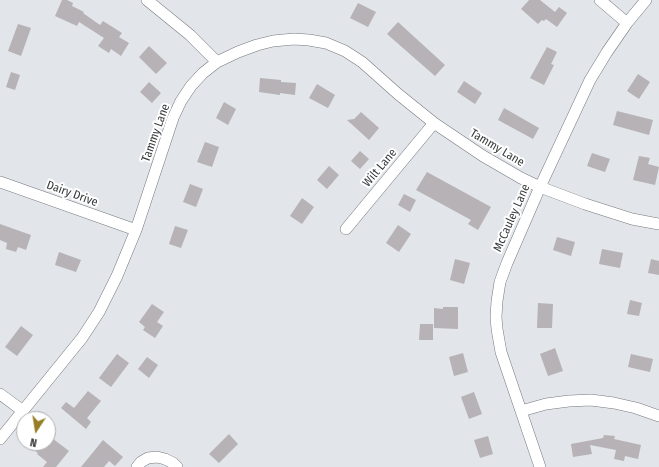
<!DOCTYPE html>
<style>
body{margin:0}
#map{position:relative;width:659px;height:467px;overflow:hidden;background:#e2e5ea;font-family:"Fira Sans Condensed",sans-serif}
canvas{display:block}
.north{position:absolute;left:16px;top:411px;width:40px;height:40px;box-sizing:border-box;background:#fff;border:1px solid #afb0b1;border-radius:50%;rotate:192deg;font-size:11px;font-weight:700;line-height:16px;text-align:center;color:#383a3b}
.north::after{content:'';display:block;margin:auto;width:14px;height:18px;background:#977e26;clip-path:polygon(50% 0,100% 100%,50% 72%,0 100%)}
</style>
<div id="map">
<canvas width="659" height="467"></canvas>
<div class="north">N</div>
</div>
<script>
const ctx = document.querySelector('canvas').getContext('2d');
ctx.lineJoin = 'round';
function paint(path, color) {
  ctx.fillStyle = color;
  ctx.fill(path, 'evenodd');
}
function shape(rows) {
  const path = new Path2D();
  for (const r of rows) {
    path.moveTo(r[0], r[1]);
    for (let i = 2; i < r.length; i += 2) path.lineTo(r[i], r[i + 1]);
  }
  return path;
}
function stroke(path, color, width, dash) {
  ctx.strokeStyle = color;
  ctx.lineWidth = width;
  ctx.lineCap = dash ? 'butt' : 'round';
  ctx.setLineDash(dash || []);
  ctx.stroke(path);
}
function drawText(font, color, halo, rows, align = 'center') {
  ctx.font = font + ' "Fira Sans Condensed",sans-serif';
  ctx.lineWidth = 4;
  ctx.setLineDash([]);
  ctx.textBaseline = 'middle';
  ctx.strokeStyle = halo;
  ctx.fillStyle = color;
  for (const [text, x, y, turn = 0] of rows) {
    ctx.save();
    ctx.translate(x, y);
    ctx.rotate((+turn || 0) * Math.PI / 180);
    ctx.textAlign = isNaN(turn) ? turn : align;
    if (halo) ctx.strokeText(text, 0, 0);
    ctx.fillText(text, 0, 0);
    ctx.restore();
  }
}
paint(shape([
 [62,0,67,0,73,3,72,6,84,12,83,13,100,25,103,21,122,33,119,37,129,43,121,56,111,49,109,53,98,46,104,38,79,22,77,26,55,16],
 [529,0,540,0,555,12,559,7,567,13,557,27,546,19,544,21,542,20,538,24,521,9],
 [358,3,376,12,368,27,350,18],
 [398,22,445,65,435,76,387,34],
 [18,24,31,28,21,56,8,51],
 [149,46,167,63,156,74,139,57],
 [547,47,557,52,551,64,554,65,544,85,530,78],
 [11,72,20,75,15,90,6,87],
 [638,74,650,82,639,99,627,91],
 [260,78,281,80,281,82,296,83,295,95,280,93,280,95,259,92],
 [464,81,482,93,475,104,457,92],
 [149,82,161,93,152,103,140,92],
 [317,84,335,95,328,108,309,98],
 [224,102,236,109,228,125,216,118],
 [504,108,539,128,533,139,498,120],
 [617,111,653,120,649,135,613,125],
 [361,112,379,128,369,140,347,120,354,119],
 [205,142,219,147,212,167,197,162],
 [360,151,369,159,360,169,351,161],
 [592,153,610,159,605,172,587,166],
 [639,156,650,158,648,164,659,167,655,185,633,180],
 [329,166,339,175,327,189,317,180],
 [427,172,491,207,478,230,468,224,471,220,416,190],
 [190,184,203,189,196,207,183,202],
 [404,194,416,200,410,212,398,205],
 [302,198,314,207,302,224,290,216],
 [0,224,31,235,26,250,18,247,16,252,6,249,7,243,0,240],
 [398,225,411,234,399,252,386,243],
 [175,226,188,230,181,248,169,244],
 [557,237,575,242,571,256,553,250],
 [602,249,623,253,620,268,599,264],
 [59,252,81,260,76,272,55,265],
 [455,259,470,263,464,284,450,280],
 [651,259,659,261,659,275,648,273],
 [630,300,642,303,639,316,627,314],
 [538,303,553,304,552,328,537,328],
 [152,304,164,312,157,322,163,326,155,338,143,330,145,327,139,322],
 [443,307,458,307,458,329,434,328,434,308,443,309],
 [420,324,433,324,433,340,419,340],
 [21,326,33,335,17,356,5,347],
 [555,348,563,371,548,376,540,354],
 [463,353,468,372,454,376,449,357],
 [117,354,129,363,111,387,99,378],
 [631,354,653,359,650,372,628,367],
 [147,357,158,365,149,378,138,369],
 [88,391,101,401,87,418,91,422,86,429,61,408,66,402,74,408],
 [474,392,482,414,469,419,461,397],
 [229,434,238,444,219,463,209,454],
 [48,435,69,451,56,467,43,467,47,462,37,454,38,453,35,451,42,443,48,443],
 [604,435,615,436,614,439,641,445,638,459,625,456,624,461,614,459,616,450,590,445,592,454,573,457,571,444,603,438],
 [488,436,493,454,480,458,474,440],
 [103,440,123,457,115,466,109,461,104,467,81,467]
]), '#b7b2b5');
const minor = shape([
 [147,0,190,35,217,62],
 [600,0,627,23],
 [0,182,136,230],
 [346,229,434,123],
 [0,394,23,411],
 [521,411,546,404,569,401,591,400,614,403,636,408,659,416],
 [0,439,82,338,99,312,117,276,136,230,173,118,181,101,191,86,203,73,217,62,238,52,257,45,273,41,294,39,309,40,326,43,345,51,362,62,398,94,434,123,483,156,521,178,540,187,585,204,632,219,659,224],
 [137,467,141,462,148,458,157,457,165,459,173,463,177,467],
 [540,467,501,352,497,329,496,317,497,301,500,282,507,263,540,187,590,80,607,52,627,23,646,0]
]);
stroke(minor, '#75787c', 12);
stroke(minor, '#fff', 11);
drawText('12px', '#383a3b', '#fff', [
 ["Tammy Lane",156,133,-70],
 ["Tammy Lane",497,148,31],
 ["Wilt Lane",380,168,-50],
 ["Dairy Drive",72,194,20],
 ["McCauley Lane",512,218,-66]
]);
</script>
